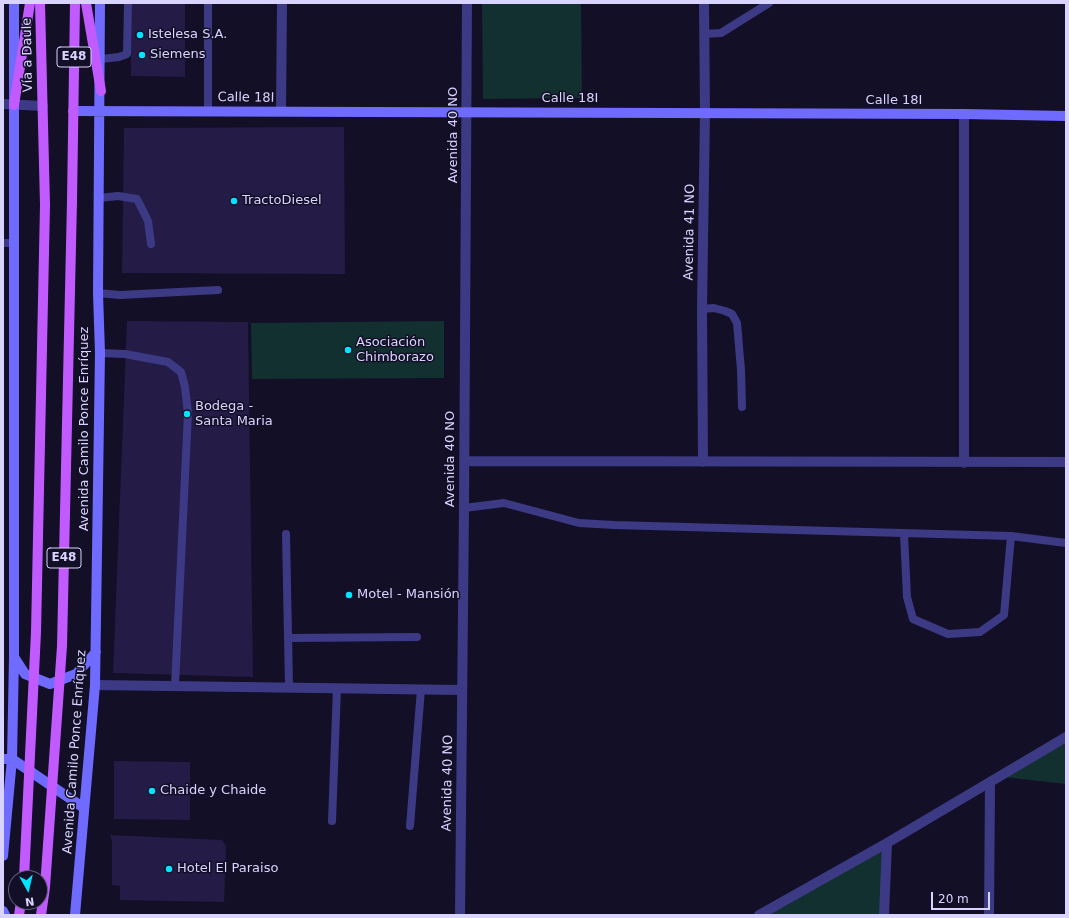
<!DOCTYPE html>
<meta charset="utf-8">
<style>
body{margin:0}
#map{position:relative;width:1069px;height:918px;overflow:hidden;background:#130f26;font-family:"DejaVu Sans",sans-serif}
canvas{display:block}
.frame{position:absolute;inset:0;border:4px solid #d9d4ff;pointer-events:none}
.north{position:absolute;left:8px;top:870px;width:40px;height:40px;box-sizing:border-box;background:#130f26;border:1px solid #625e7d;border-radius:50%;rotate:172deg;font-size:11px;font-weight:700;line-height:16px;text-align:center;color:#d9d4ff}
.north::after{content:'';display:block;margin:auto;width:14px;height:18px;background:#00e5ff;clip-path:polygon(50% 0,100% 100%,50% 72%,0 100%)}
.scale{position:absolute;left:931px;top:892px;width:59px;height:18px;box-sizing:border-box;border:2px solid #d9d4ff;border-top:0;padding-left:5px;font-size:12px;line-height:14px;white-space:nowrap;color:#d9d4ff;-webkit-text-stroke:3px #130f26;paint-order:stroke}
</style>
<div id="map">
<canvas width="1069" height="918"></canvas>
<div class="frame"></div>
<div class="north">N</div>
<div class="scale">20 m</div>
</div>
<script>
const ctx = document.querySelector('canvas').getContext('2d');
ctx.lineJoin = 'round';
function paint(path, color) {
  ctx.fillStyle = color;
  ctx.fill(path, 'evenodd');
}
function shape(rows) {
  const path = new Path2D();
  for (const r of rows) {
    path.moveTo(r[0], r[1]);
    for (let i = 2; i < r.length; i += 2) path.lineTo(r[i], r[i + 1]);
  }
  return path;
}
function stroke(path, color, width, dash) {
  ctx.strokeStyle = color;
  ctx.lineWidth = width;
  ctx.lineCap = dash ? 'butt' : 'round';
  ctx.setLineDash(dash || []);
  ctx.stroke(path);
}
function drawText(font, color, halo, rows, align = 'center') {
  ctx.font = font + ' "DejaVu Sans",sans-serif';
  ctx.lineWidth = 3;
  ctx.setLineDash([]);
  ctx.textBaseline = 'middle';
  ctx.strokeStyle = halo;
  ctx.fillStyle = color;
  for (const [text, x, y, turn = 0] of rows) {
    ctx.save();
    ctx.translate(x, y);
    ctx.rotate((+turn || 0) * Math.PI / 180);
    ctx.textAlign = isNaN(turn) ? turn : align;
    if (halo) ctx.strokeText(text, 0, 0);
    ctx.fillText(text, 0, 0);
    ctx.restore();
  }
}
paint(shape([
 [482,3,581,3,582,98,483,99],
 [444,321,444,378,252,379,251,323],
 [1066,740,1066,784,1003,777],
 [883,849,880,915,767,915]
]), '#12302f');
paint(shape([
 [131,3,185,3,185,77,131,76],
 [344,127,345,274,122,273,124,128],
 [127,321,248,322,253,677,113,673],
 [114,761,190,762,190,820,114,819],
 [110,835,222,840,226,846,224,902,120,900,120,886,112,885,112,841]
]), '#241b47');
stroke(shape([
 [208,3,208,110],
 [704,34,721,33,769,3],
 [101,59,119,57,127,54,128,3],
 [99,198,118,196,137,199,148,221,151,244],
 [3,243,14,243],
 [98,293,120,295,218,290],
 [702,309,714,308,725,311,732,314,737,323,741,370,742,407],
 [100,353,125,354,168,362,181,372,185,387,188,413,175,686],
 [464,508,504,503,579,523,614,525,1011,536,1066,543],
 [286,534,289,687],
 [904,534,907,597,913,619,948,634,980,632,1004,615,1011,536],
 [289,638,417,637],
 [332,821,337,688],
 [410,826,421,689]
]), '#3d3a85', 8);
stroke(shape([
 [3,104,43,106],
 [281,111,282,3],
 [464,461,1066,462],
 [703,462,702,309,705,113,704,3],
 [964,463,964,114],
 [95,685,462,690],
 [460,915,464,508,467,3],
 [759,915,887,843,1066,737],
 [884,915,887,843],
 [989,915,990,782]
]), '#3d3a85', 10);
stroke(shape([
 [73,111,964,114,1066,116],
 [14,657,25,674,50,684,76,674,96,652],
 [3,759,12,759,84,808],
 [3,856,12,759,14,657,14,3],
 [3,911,5,915],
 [75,915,95,685,100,353,98,293,100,3]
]), '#6f6bff', 10);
stroke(shape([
 [40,3,45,205],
 [86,3,101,91],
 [14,105,30,3],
 [72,201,75,3],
 [19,915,21,902]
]), '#c25bff', 10);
stroke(shape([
 [24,878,36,632,45,205],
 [41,915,45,887,62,646,72,201]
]), '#c25bff', 10);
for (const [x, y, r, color] of [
 [140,35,4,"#00e5ff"],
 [142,55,4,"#00e5ff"],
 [234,201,4,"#00e5ff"],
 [348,350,4,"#00e5ff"],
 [187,414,4,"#00e5ff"],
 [349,595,4,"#00e5ff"],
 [152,791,4,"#00e5ff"],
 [169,869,4,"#00e5ff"]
]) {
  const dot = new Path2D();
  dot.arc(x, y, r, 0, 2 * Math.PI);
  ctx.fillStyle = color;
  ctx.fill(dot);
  stroke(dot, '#130f26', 1.5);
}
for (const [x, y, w] of [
 [74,57,34],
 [64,558,34]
]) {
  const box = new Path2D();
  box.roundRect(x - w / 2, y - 10, w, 20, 3);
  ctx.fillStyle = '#130f26';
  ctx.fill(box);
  stroke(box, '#d9d4ff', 1);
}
drawText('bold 12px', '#d9d4ff', null, [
 ["E48",74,57],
 ["E48",64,558]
]);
drawText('13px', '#d9d4ff', '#130f26', [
 ["Istelesa S.A.",148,35],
 ["Siemens",150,55],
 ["TractoDiesel",242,201],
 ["Asociación",356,343],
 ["Chimborazo",356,358],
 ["Bodega -",195,407],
 ["Santa Maria",195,422],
 ["Motel - Mansión",357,595],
 ["Chaide y Chaide",160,791],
 ["Hotel El Paraiso",177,869]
], 'left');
drawText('13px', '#d9d4ff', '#130f26', [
 ["Vía a Daule",28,55,-91],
 ["Calle 18I",246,98,1],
 ["Calle 18I",570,99],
 ["Calle 18I",894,101],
 ["Avenida 40 NO",454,135,-90],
 ["Avenida 41 NO",690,232,-89],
 ["Avenida Camilo Ponce Enríquez",85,429,-90],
 ["Avenida 40 NO",451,459,-90],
 ["Avenida Camilo Ponce Enríquez",75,752,-86],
 ["Avenida 40 NO",448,783,-89]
]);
</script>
